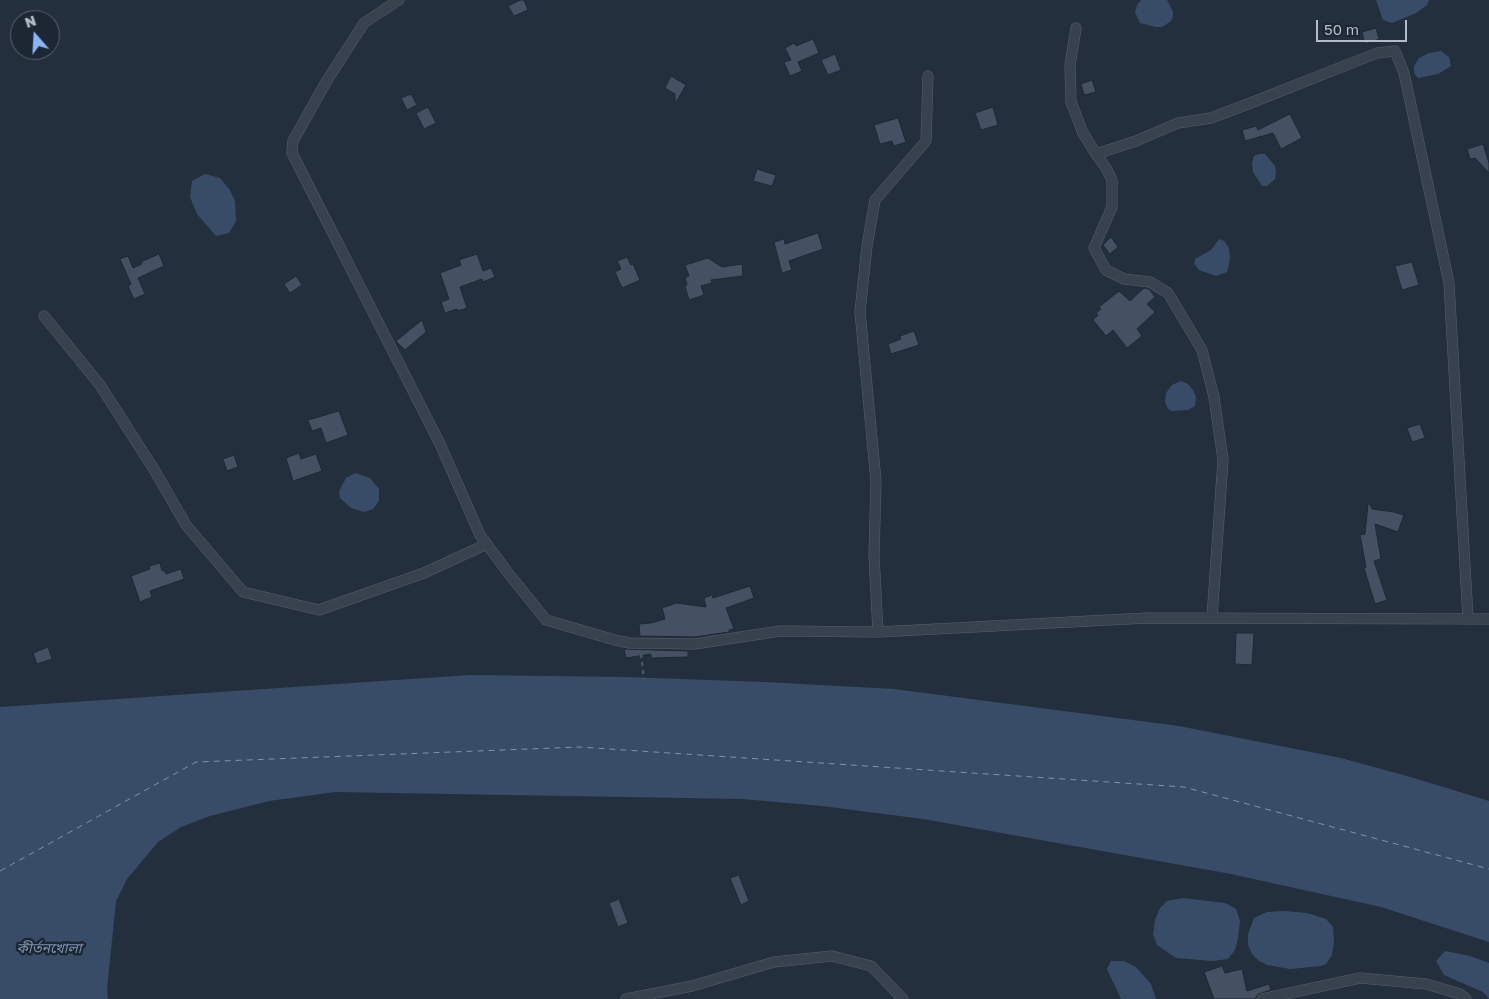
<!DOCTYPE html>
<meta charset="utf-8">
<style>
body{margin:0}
#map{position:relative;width:1489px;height:999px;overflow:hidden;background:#242f3e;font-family:"Golos Text",sans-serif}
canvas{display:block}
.north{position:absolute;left:10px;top:10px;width:50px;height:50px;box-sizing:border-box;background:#1d2633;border:1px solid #59626f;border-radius:50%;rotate:341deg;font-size:14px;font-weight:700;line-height:20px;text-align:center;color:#b4bcc9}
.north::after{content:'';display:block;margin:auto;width:18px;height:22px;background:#8ab4f8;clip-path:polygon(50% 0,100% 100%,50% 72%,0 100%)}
.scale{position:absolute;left:1316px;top:20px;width:91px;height:22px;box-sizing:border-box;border:2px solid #b4bcc9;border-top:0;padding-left:6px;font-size:15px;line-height:18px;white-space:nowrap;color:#b4bcc9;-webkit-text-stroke:4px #1d2633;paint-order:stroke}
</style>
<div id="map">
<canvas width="1489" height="999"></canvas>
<div class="north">N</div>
<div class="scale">50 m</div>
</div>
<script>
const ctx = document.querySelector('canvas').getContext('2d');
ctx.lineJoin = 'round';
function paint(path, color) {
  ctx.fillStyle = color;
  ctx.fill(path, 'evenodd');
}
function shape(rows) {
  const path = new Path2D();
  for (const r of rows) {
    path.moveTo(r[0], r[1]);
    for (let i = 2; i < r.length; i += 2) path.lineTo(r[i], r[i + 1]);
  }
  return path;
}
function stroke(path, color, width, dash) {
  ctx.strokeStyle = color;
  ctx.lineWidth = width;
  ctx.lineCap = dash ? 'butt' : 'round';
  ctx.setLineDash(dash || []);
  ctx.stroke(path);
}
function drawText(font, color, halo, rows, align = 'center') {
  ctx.font = font + ' "Golos Text","Noto Sans Bengali",sans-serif';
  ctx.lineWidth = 5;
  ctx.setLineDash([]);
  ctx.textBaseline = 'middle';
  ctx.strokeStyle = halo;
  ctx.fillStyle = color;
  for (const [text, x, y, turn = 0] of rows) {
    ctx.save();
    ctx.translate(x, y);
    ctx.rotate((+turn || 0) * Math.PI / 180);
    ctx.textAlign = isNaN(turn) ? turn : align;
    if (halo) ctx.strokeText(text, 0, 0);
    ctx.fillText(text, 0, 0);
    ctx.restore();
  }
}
paint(shape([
 [1141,0,1167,0,1173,12,1173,17,1171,21,1162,27,1156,27,1140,23,1135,12,1137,5],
 [1376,0,1429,0,1427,5,1416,13,1392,23,1383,20],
 [1441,51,1449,57,1451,66,1438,74,1418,78,1414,73,1414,66,1419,58,1429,53],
 [1259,154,1265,154,1275,166,1276,172,1275,179,1267,186,1262,186,1253,172,1252,163,1254,156],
 [205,174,220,178,230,190,235,201,236,221,229,233,216,236,197,214,190,197,192,181],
 [1219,239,1224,241,1229,248,1230,259,1227,272,1216,276,1199,270,1194,263,1195,259,1211,250],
 [1181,381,1188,384,1193,390,1196,397,1195,406,1188,410,1172,411,1168,409,1165,402,1166,393,1172,385],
 [355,473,370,478,379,489,379,501,373,509,364,512,351,508,340,498,339,491,346,478],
 [470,675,625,677,764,682,894,689,1179,726,1341,758,1414,778,1489,801,1489,942,1381,907,1231,874,923,819,822,806,742,799,335,792,269,801,210,816,181,827,158,842,127,879,116,901,107,989,108,999,0,999,0,707],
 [1183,898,1225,903,1236,909,1240,921,1238,938,1235,950,1228,959,1213,961,1176,958,1157,945,1153,934,1155,920,1160,908,1167,901],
 [1284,911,1307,913,1326,919,1333,927,1334,941,1332,955,1326,964,1321,966,1290,969,1267,965,1259,961,1252,954,1248,945,1248,934,1254,918,1267,912],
 [1445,951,1470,956,1489,963,1489,999,1483,992,1444,975,1436,961],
 [1111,961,1124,961,1136,967,1151,984,1156,999,1121,999,1107,969]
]), '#394c67');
stroke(shape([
 [0,871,196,762,579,747,1184,787,1489,869]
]), '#7c92b1', 1, [6, 5]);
const building = shape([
 [520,0,524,0,528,10,514,16,508,6,520,0],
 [1376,28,1379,39,1365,44,1362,32,1376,28],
 [813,39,819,53,798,62,802,71,790,76,784,62,791,60,785,48,794,43,796,46,813,39],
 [835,54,841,70,828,75,821,60,835,54],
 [671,76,686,85,675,104,675,94,665,88,671,76],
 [1092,80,1096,92,1084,95,1081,84,1092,80],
 [411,94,417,105,407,110,401,98,411,94],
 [428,107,436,123,424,129,416,113,428,107],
 [993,107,998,125,981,130,975,113,993,107],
 [1290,114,1302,138,1281,149,1273,133,1245,141,1242,130,1256,126,1258,130,1290,114],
 [898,118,906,142,894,146,892,141,880,144,874,125,898,118],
 [1483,144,1489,163,1489,173,1475,158,1470,159,1467,149,1483,144],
 [757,169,776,175,772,186,753,181,757,169],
 [818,233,823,249,789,261,792,270,782,273,774,242,784,239,785,244,818,233],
 [1111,237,1118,247,1110,254,1103,245,1111,237],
 [159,254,164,266,138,278,145,294,134,299,128,286,131,284,120,259,128,256,133,268,142,264,141,262,159,254],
 [477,254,483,271,491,268,495,277,483,282,482,279,460,287,467,308,458,311,457,309,445,313,441,302,449,299,440,273,461,265,459,260,477,254],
 [627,257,631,265,633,264,640,280,622,288,615,272,621,269,617,261,627,257],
 [708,258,722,267,742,264,743,276,711,280,712,283,701,286,704,295,689,300,685,286,687,285,685,278,689,276,685,265,708,258],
 [1412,262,1419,285,1402,290,1395,266,1412,262],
 [296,276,302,285,290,293,284,284,296,276],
 [1144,288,1149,289,1155,297,1147,304,1155,312,1137,329,1142,336,1127,348,1113,330,1106,336,1093,320,1098,315,1096,313,1101,309,1099,307,1119,291,1130,301,1144,288],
 [422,320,426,332,405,350,396,341,422,320],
 [914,331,919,345,891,354,888,344,901,339,900,336,914,331],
 [339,411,348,435,326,443,321,428,312,431,308,420,339,411],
 [1420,424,1425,438,1412,442,1407,428,1420,424],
 [299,453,301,459,316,454,322,471,293,481,286,458,299,453],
 [234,455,238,467,227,471,223,459,234,455],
 [1368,504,1370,504,1372,509,1394,512,1404,515,1398,532,1375,524,1381,559,1374,561,1387,600,1375,604,1364,568,1366,567,1360,535,1365,534,1368,504],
 [160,563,162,571,164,570,166,574,181,569,184,579,150,591,152,597,140,602,131,576,150,569,149,566,160,563],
 [750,586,754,598,726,608,734,629,729,630,729,632,695,637,640,636,639,624,651,623,665,619,662,608,676,603,706,607,704,598,712,595,713,598,750,586],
 [1236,633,1254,633,1252,665,1235,664,1236,633],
 [48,647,52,659,37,664,33,653,48,647],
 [624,649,688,651,688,657,651,658,651,654,626,658,624,649],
 [739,875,749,901,741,905,730,878,739,875],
 [619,899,628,923,618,927,609,903,619,899],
 [1222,966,1225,973,1242,969,1247,991,1269,984,1271,990,1258,994,1255,999,1214,999,1204,972,1222,966]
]);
paint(building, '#455162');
stroke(building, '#1f2835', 1);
const minor = shape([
 [399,0,364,23,326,82,293,141,292,153,440,444,480,535,509,574,546,620,615,640,629,643,695,644,780,631,878,632,1147,618,1489,619],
 [1076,28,1070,65,1071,102,1083,133,1096,154,1136,141,1178,123,1211,118,1248,104,1377,53,1395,51,1404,73,1449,283,1468,619],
 [1096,154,1106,168,1112,180,1112,207,1094,248,1106,270,1124,279,1150,282,1168,293,1202,350,1214,397,1223,460,1212,618],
 [44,316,100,385,155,471,186,525,243,592,319,610,424,573,487,544],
 [878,632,874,555,876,481,860,312,867,246,875,200,926,141,928,76],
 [626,999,692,986,774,962,832,956,871,966,903,999],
 [1262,999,1360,978,1426,984,1460,994,1466,999]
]);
stroke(minor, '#565f6c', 11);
stroke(shape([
 [641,654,644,680]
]), '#44595c', 2.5, [4, 4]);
stroke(minor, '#38414e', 10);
drawText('italic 14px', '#7c92b1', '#1d2633', [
 ["কীর্তনখোলা",49,949]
]);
</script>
